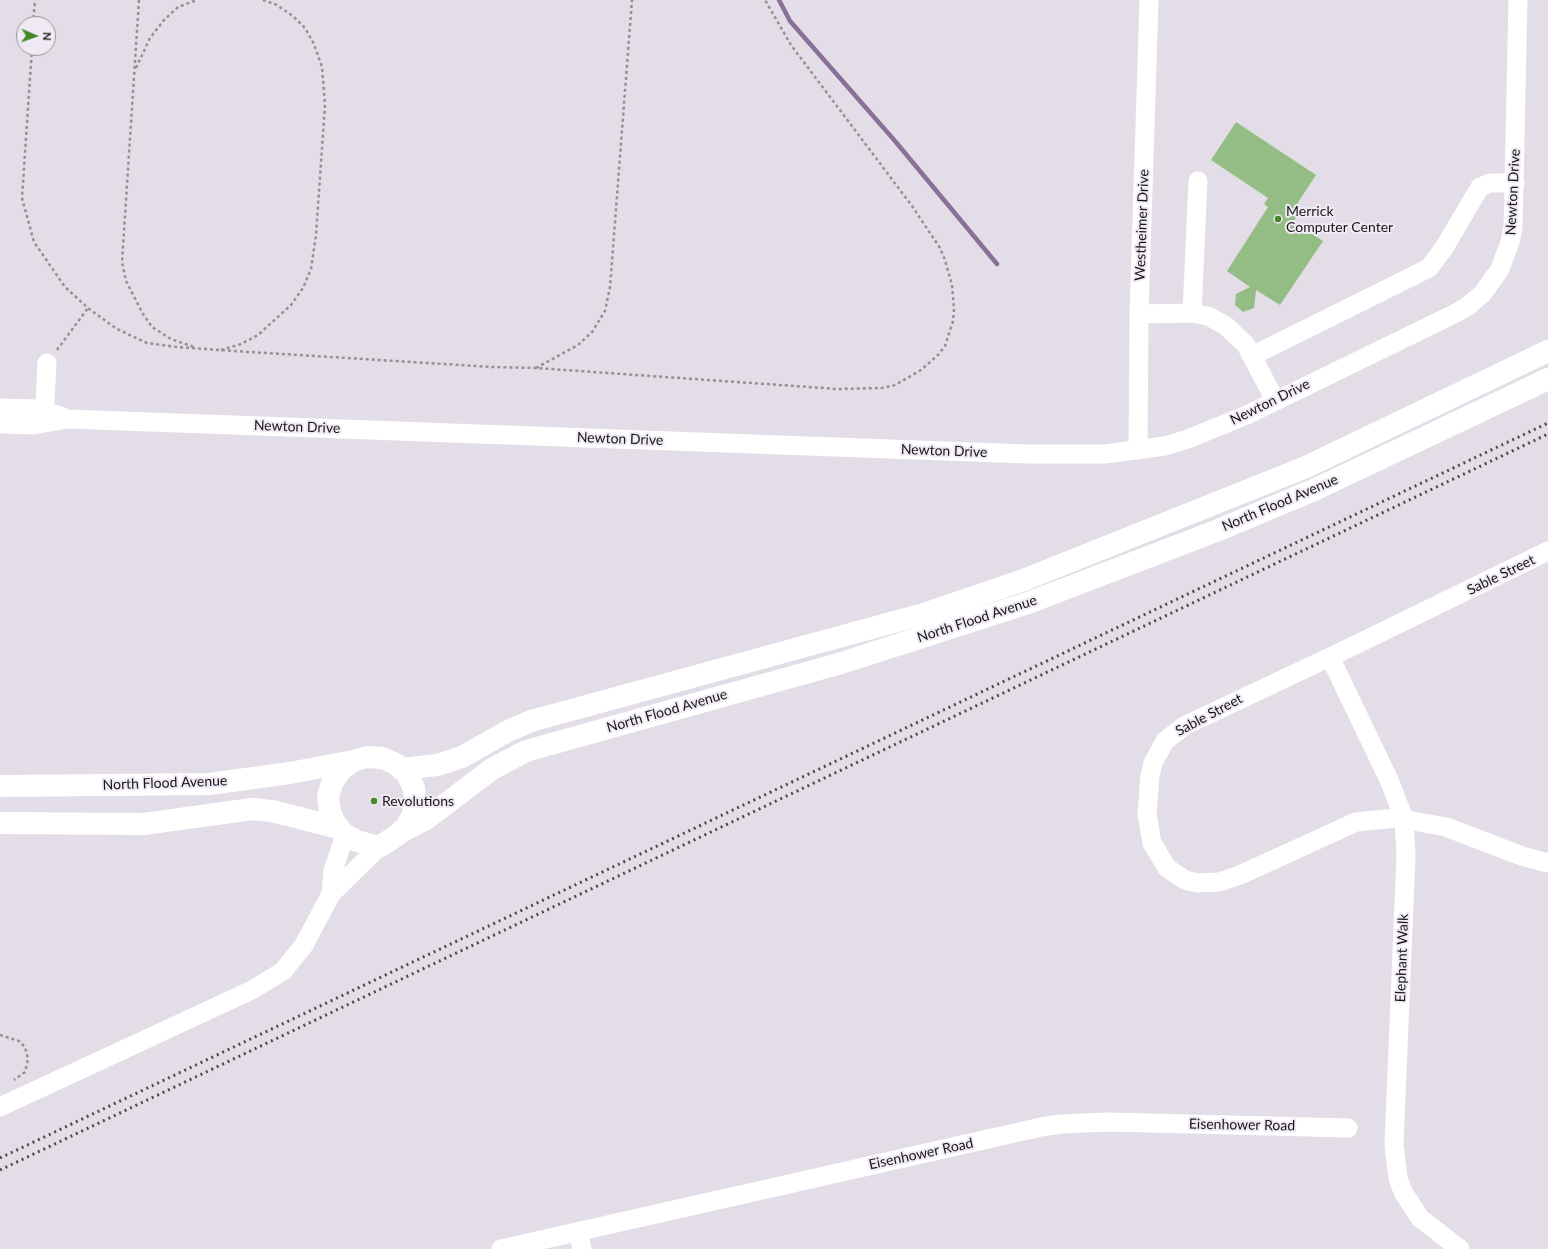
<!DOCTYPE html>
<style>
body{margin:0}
#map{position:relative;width:1548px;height:1249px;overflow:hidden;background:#e3dde7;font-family:Lato,sans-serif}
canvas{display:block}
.north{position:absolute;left:16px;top:16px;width:40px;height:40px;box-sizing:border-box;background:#f0eaf4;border:1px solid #9a959c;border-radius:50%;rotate:92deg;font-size:11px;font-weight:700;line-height:16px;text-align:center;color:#181619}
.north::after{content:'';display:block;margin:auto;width:14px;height:18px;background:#458729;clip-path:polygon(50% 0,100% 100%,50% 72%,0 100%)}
</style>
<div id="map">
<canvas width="1548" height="1249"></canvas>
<div class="north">N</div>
</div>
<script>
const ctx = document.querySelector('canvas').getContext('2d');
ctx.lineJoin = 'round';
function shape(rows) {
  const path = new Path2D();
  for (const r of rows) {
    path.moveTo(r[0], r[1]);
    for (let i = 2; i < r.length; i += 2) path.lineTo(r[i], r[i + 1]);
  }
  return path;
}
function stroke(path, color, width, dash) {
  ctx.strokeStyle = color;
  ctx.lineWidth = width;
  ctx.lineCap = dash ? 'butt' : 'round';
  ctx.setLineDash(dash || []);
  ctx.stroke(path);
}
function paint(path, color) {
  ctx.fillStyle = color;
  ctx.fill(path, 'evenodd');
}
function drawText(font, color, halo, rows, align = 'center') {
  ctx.font = font + ' Lato,sans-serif';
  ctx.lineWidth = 4;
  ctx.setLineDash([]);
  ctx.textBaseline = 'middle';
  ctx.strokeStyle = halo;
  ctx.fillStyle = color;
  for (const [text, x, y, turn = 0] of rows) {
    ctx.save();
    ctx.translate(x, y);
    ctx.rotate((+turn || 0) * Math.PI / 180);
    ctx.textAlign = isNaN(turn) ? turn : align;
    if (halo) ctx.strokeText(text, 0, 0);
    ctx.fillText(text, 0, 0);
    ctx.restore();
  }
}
stroke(shape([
 [779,0,790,21,895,141,997,264]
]), '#897099', 4.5);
paint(shape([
 [1236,122,1316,175,1291,213,1297,216,1293,222,1323,241,1280,305,1256,290,1254,308,1243,312,1235,305,1236,294,1250,287,1227,271,1268,207,1264,204,1268,198,1211,160]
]), '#94bd85');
stroke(shape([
 [139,0,122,262,126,281,143,314,152,327,171,339,194,347],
 [33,24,35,0],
 [32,48,22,198,34,242,65,287,88,308,117,329,147,343,177,347,234,351,492,367,536,368,837,389,882,388,895,385,921,370,938,355,945,346,953,321,954,309,952,285,945,260,940,248,912,206,791,45,765,0],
 [136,68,150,38,164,20,178,7,197,0],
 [57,350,88,308],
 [221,350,241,344,258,335,291,305,303,288,311,269,316,235,325,105,322,67,314,44,305,28,293,16,275,4,263,0],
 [536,368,578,345,592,332,605,311,610,287,632,0],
 [0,1035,19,1041,25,1047,28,1059,25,1072,14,1080]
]), '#949097', 2.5, [3, 3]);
stroke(shape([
 [1192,313,1198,181],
 [1139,314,1192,313,1208,316,1226,326,1246,345,1275,400],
 [1252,356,1429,268,1444,248,1480,187,1490,183,1515,183],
 [0,408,35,409,63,417],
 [44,423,47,363],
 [0,424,33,425,68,419,1027,454,1105,454,1165,446,1188,439,1249,414,1456,313,1468,306,1483,293,1500,269,1510,242,1513,228,1518,0],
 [1138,450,1139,314,1149,0],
 [1548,551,1347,649,1184,726,1165,741,1153,763,1150,776,1147,814,1152,843,1167,868,1185,880,1197,883,1219,882,1240,875,1356,822,1396,818,1446,827,1522,856,1548,863],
 [1330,657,1390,782,1404,819,1406,855,1394,1145,1398,1178,1403,1192,1420,1218,1460,1249],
 [345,835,333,871,331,894,379,847],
 [0,1107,252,990,283,971,304,945,331,894],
 [578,1232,582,1249],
 [501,1249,1041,1127,1061,1124,1109,1122,1348,1128]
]), '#fff', 19);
stroke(shape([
 [367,757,382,758,396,764,407,774,414,788,415,802,413,815,406,827,396,836,379,847,357,841,345,835,336,825,330,812,328,797,332,783,341,770,353,761,367,757],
 [401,769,437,765,462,757,506,732,531,721,927,613,1021,581,1306,467,1548,351],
 [0,786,209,784,290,773,353,761],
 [0,823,144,824,252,809,272,811,339,828],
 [401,832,426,819,492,769,526,751,838,664,1028,603,1216,531,1316,489,1548,379]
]), '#fff', 22);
stroke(shape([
 [0,1158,1548,423],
 [0,1170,1548,434]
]), '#4d4a4f', 3, [2, 4]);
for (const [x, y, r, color] of [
 [1278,219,4,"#458729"],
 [374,801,4,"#458729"]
]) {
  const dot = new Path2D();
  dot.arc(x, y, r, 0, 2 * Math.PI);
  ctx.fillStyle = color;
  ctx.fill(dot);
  stroke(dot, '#f0eaf4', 1.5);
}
drawText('14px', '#181619', '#f0eaf4', [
 ["Newton Drive",1513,192,-87],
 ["Westheimer Drive",1142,225,-88],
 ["Newton Drive",1270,402,-26],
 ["Newton Drive",297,427,2],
 ["Newton Drive",620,439,2],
 ["Newton Drive",944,451,2],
 ["North Flood Avenue",1280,503,-23],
 ["Sable Street",1501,575,-26],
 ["North Flood Avenue",977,619,-18],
 ["North Flood Avenue",667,711,-16],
 ["Sable Street",1209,715,-28],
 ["North Flood Avenue",165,783,-2],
 ["Elephant Walk",1402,958,-88],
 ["Eisenhower Road",1242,1125,1],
 ["Eisenhower Road",921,1154,-12]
]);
drawText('14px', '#181619', '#f0eaf4', [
 ["Merrick",1286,211],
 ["Computer Center",1286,227],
 ["Revolutions",382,801]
], 'left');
</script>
